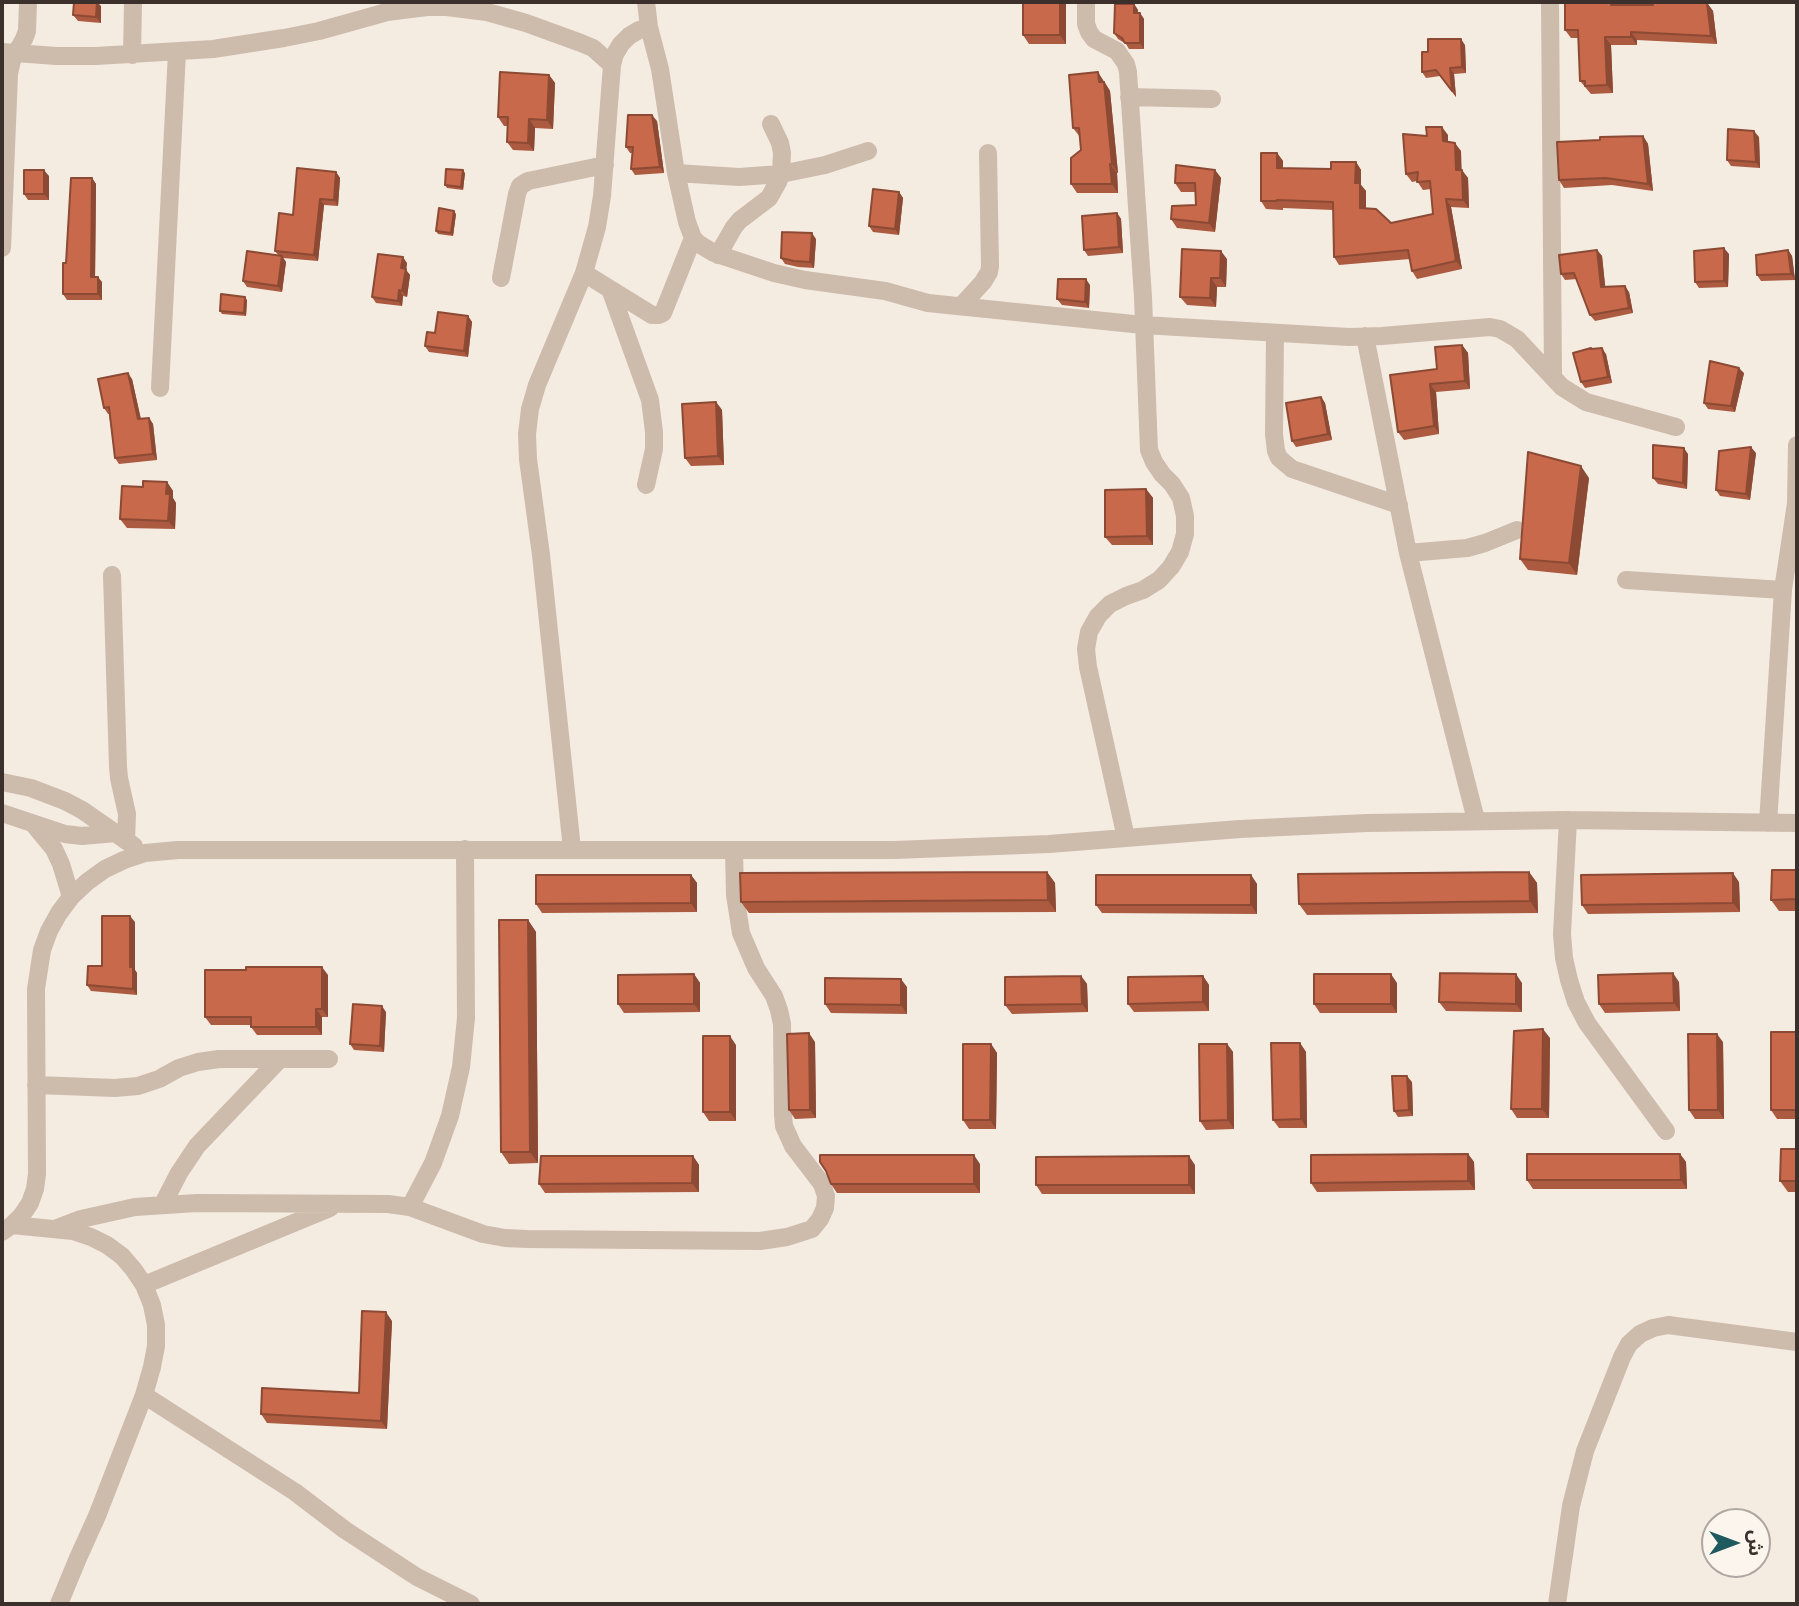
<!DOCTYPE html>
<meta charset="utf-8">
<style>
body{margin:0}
#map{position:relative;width:1799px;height:1606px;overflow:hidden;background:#f4ebe1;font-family:"Roboto Condensed","Noto Sans Arabic",sans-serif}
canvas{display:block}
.frame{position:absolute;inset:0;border:4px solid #3b302b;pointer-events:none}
.north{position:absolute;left:1701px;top:1508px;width:70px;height:70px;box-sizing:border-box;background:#fbf5ee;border:2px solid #aea6a0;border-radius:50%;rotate:90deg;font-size:19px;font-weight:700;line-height:28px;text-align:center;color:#3b302b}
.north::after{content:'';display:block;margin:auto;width:24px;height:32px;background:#1f5a5e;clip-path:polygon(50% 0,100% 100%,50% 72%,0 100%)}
</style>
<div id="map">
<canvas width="1799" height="1606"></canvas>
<div class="frame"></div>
<div class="north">ش</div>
</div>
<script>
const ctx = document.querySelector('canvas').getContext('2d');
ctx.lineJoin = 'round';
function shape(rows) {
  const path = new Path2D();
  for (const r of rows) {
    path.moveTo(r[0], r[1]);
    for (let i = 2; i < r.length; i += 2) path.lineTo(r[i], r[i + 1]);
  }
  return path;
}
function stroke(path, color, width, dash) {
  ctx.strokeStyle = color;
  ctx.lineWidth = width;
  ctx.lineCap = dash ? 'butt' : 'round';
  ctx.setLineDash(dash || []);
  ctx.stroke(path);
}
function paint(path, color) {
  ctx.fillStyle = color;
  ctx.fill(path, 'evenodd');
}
stroke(shape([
 [646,2,649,27,660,69,676,173,687,222,693,238,699,244,714,253,774,273,805,280,885,291,928,303,1143,325,1349,337,1382,336,1490,327,1500,329,1517,339,1562,387,1586,402,1676,427],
 [1086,2,1086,24,1089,32,1094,39,1117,51,1126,64,1128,72,1143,297,1149,450,1154,462,1162,474,1172,484,1181,498,1185,516,1185,534,1180,552,1171,567,1159,580,1143,590,1126,596,1110,604,1098,616,1089,632,1086,649,1088,667,1126,838],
 [1550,2,1553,376],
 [2,52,56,56,96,56,213,49,284,38,319,31,387,12,427,7,447,7,487,12,526,23,581,43,593,48,612,65],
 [132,55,133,2],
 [1129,97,1212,99],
 [676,173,739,177,781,174,825,165,868,151],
 [2,248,9,74,12,60,24,39,27,31,28,2],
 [718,255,734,227,740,220,769,198,778,182,781,174,782,153,780,143,771,124],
 [584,273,652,315,659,315,663,313,693,238],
 [501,278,517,194,520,186,528,181,605,165],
 [610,289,650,400,654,432,654,449,646,485],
 [961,306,983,282,989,272,990,266,988,153],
 [1275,334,1274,434,1276,451,1279,458,1292,469,1399,505],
 [1365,336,1408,553,1476,820],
 [160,388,177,52],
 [1408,553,1467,548,1485,543,1517,530],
 [112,575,118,767,119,778,127,814,126,841],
 [1626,580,1783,590],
 [2,782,31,788,65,801,82,810,134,846],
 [2,813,65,834,82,836,116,833],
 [1568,820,1562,934,1564,958,1569,980,1576,1002,1587,1023,1666,1131],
 [1768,823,1783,590,1796,503,1797,445],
 [35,826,54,849,61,864,71,897],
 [572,849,541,555,528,459,527,434,530,409,537,385,584,273,597,227,602,196,612,65,615,54,621,44,629,36,639,30,649,27],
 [36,1085,115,1088,138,1086,159,1079,179,1068,198,1062,219,1059,329,1059],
 [163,1204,179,1173,197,1146,279,1060],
 [410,1207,433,1163,450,1116,461,1067,466,1018,465,849],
 [12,1225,73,1231,91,1237,107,1245,122,1256,134,1270,144,1285,152,1305,156,1325,156,1346,152,1367,144,1395,97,1516,78,1558,59,1604],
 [55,1229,81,1219,135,1207,197,1203,388,1204,410,1207,483,1234,505,1238,527,1239,760,1241,787,1237,812,1229,820,1219,825,1208,826,1196,822,1184,793,1146,784,1126,783,1115,782,1024,779,1010,774,996,756,968,741,933,735,895,734,850],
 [2,1232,12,1225,22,1215,30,1203,35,1189,37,1174,36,989,42,950,49,931,59,913,71,897,87,882,105,869,124,860,145,853,178,850,894,850,1049,844,1240,829,1367,823,1568,820,1797,823],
 [144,1285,330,1208],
 [144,1395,295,1492,345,1530,417,1577,471,1604],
 [1557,1604,1571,1506,1585,1451,1622,1357,1629,1344,1640,1334,1653,1328,1668,1325,1797,1342]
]), '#cdbbac', 18);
paint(shape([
 [1066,2,1066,44,1029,44,1023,35],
 [1565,2,1617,2,1617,5,1653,5,1707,3,1713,11,1717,44,1637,40,1637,45,1611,45,1613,93,1591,94,1580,81,1578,38,1571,38,1565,30],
 [1134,4,1138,10,1138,13,1140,13,1144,19,1144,49,1129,49,1126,44,1118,39,1114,33],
 [101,6,101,23,78,21,73,15],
 [1465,45,1466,73,1454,74,1456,97,1440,76,1426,78,1422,72,1428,52],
 [549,75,555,83,553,129,535,128,534,151,513,150,507,142,508,126,504,126,498,117],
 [1104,81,1110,91,1118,173,1117,173,1118,193,1077,193,1071,184,1081,150,1080,137,1073,128],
 [657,121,664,173,635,175,631,169,633,153,630,153,626,147],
 [1448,135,1448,142,1461,151,1461,170,1468,178,1469,208,1451,207,1462,269,1417,279,1412,271,1410,259,1339,265,1334,257,1333,210,1283,208,1283,210,1266,209,1261,201,1277,153,1283,161,1283,168,1331,169,1356,162,1361,170,1361,185,1366,191,1366,209,1391,223,1433,214,1431,189,1423,190,1417,181,1412,182,1406,174,1427,136],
 [1643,136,1648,144,1653,191,1612,185,1564,188,1559,180],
 [1759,137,1760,168,1731,166,1727,160],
 [1215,170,1221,178,1215,232,1177,228,1171,219,1196,205,1195,192,1181,192,1175,183],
 [336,172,340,178,338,206,324,205,318,261,283,258,286,262,282,292,247,287,243,281,278,255,275,251,293,215],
 [465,173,463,190,447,188,445,185],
 [49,176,49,200,28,200,24,194],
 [92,178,96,184,95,277,102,282,102,300,67,300,63,294,66,263],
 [899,192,903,198,899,235,873,232,869,226],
 [1117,213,1121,219,1123,253,1088,256,1084,250],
 [456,214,453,236,438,234,436,231],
 [816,239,814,268,798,267,785,264,781,258],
 [1597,250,1602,256,1605,287,1629,292,1633,313,1595,321,1590,315,1577,279,1565,280,1561,274],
 [1788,250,1792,256,1795,280,1761,281,1757,275],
 [1729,254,1728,287,1699,288,1695,282],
 [1227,259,1226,287,1217,287,1216,307,1187,305,1180,297],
 [407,263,406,270,410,275,407,297,403,296,402,306,376,303,372,297],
 [1090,285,1089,308,1062,305,1057,299],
 [247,300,246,316,222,314,220,311],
 [468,316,472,322,468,357,429,352,425,346],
 [1462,345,1468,353,1470,389,1436,392,1439,434,1404,440,1398,432,1437,369],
 [1606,354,1612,383,1585,388,1581,382],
 [1744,373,1735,412,1708,409,1704,403],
 [132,379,141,419,149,418,153,424,157,460,119,464,115,458,109,414,108,414,104,408],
 [1321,397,1325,403,1332,440,1296,447,1292,441],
 [716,402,722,410,724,465,691,466,685,458],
 [1756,453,1750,500,1720,496,1716,490],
 [1688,454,1687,489,1658,484,1653,478],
 [1589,478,1577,575,1528,570,1520,559],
 [167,482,173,491,173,498,176,503,175,529,127,528,120,519,143,487],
 [1146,489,1153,498,1153,545,1112,545,1105,537],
 [1797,870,1797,911,1779,911,1771,900],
 [1047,872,1055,883,1056,912,749,913,741,902],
 [1529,872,1537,883,1538,913,1307,915,1299,904],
 [691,875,697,883,697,912,542,913,536,904],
 [1251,875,1257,884,1257,914,1102,913,1096,905],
 [1739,882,1740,912,1588,914,1582,905],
 [528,920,536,932,538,1163,509,1164,501,1152],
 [135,922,135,970,137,973,137,995,91,991,87,985],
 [694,974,700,983,700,1012,624,1013,618,1004],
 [328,975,328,1017,322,1017,322,1035,257,1035,251,1027,251,1025,211,1025,205,1017],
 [1081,976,1087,984,1088,1012,1012,1014,1005,1005],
 [1203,976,1209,985,1209,1011,1134,1012,1128,1004],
 [1679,982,1680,1011,1605,1013,1599,1004],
 [1397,983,1397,1013,1320,1013,1314,1004],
 [1522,983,1522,1012,1446,1011,1439,1002],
 [907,987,907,1014,831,1013,825,1004],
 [386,1012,384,1052,354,1050,350,1044],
 [1797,1032,1797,1119,1777,1119,1771,1110],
 [1550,1038,1549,1118,1517,1118,1511,1109],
 [815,1042,816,1118,795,1119,789,1110],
 [1723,1042,1724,1119,1695,1119,1689,1110],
 [1300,1043,1306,1052,1307,1128,1279,1128,1273,1120],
 [991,1044,997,1053,996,1129,969,1129,963,1120],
 [1227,1044,1233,1052,1234,1129,1206,1130,1200,1121],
 [736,1045,736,1121,709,1121,703,1112],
 [1412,1082,1413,1116,1398,1117,1394,1111],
 [1797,1149,1797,1192,1788,1192,1780,1181],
 [1468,1154,1474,1162,1475,1190,1317,1192,1311,1183],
 [1680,1154,1686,1162,1687,1189,1533,1189,1527,1180],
 [693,1156,699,1165,699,1192,545,1193,539,1184],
 [980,1164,980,1193,837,1193,831,1184],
 [1195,1165,1195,1194,1042,1194,1036,1185],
 [392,1321,387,1429,267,1423,261,1414,359,1393]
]), '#ac5a40');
paint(shape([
 [97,2,101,6,101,23,96,17],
 [1060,2,1066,2,1066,44,1060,35],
 [1707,3,1713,11,1717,44,1711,36],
 [1134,4,1138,10,1138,19,1134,13],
 [1140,13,1144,19,1144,49,1140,43],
 [1631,32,1637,40,1637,45,1631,37],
 [1605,37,1611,45,1613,93,1607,85],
 [1461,39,1465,45,1466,73,1462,67],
 [1450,68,1454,74,1456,97,1452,91],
 [1098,72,1110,91,1118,173,1112,164],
 [549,75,555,83,553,129,547,120],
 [652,115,657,121,664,173,660,167],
 [529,119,535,128,534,151,528,143],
 [1442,127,1448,135,1448,149,1443,141],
 [1754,131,1759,137,1760,168,1756,162],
 [1643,136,1648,144,1653,191,1648,184],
 [1455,143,1461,151,1462,178,1456,170],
 [1277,153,1283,161,1283,176,1277,168],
 [1356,162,1361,170,1361,185,1366,191,1366,216,1360,208,1355,183],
 [1110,164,1117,173,1118,193,1112,184],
 [44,170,49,176,49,200,44,194],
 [463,170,465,173,463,190,461,187],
 [1215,170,1221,178,1215,232,1209,223],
 [1462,170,1468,178,1469,208,1463,200],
 [336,172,340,178,338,206,334,200],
 [92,178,96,184,95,282,91,277],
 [899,192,903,198,899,235,895,229],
 [320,199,324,205,318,261,314,255],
 [1446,199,1451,207,1462,269,1456,261],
 [454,211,456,214,453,236,451,233],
 [1117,213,1121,219,1123,253,1119,247],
 [812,233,816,239,814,268,810,262],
 [1724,248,1729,254,1728,287,1724,281],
 [1597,250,1602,256,1606,293,1601,287],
 [1788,250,1792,256,1795,280,1791,274],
 [1221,251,1227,259,1226,287,1220,278],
 [282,256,286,262,282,292,278,286],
 [403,257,407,263,406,270,410,275,407,297,402,291,401,268],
 [98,277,102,282,102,300,98,294],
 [1211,278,1217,287,1216,307,1210,298],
 [1086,279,1090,285,1089,308,1085,302],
 [1625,286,1629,292,1633,313,1629,308],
 [399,290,403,296,402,306,398,301],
 [245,297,247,300,246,316,244,313],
 [468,316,472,322,468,357,464,351],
 [1462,345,1468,353,1470,389,1465,381],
 [1602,348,1606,354,1612,383,1608,377],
 [1739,368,1744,373,1735,412,1731,406],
 [128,373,132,379,142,425,138,419],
 [1430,384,1436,392,1439,434,1434,426],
 [1321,397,1325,403,1332,440,1328,434],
 [716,402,722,410,724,465,718,456],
 [149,418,153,424,157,460,153,454],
 [1751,447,1756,453,1750,500,1746,494],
 [1684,448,1688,454,1687,489,1683,483],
 [1581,466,1589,478,1577,575,1569,563],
 [167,482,173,491,173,498,176,503,175,529,168,521,166,494],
 [1146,489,1153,498,1153,545,1147,536],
 [1047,872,1055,883,1056,912,1048,900],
 [1529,872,1537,883,1538,913,1530,901],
 [1733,873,1739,882,1740,912,1733,903],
 [691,875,697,883,697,912,691,903],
 [1251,875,1257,884,1257,914,1251,905],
 [130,916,135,922,135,970,137,973,137,995,133,989,130,967],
 [528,920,536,932,538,1163,530,1152],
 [322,967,328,975,328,1017,322,1009],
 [1673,973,1679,982,1680,1011,1674,1003],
 [694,974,700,983,700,1012,694,1004],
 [1391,974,1397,983,1397,1013,1391,1004],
 [1516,974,1522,983,1522,1012,1516,1004],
 [1081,976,1087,984,1088,1012,1082,1004],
 [1203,976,1209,985,1209,1011,1203,1002],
 [901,979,907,987,907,1014,901,1005],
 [382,1006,386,1012,384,1052,380,1046],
 [316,1009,322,1017,322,1035,316,1027],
 [1543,1029,1550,1038,1549,1118,1542,1109],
 [809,1033,815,1042,816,1118,810,1110],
 [1717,1034,1723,1042,1724,1119,1718,1110],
 [730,1036,736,1045,736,1121,730,1112],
 [1300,1043,1306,1052,1307,1128,1301,1119],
 [991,1044,997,1053,996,1129,990,1120],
 [1227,1044,1233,1052,1234,1129,1228,1120],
 [1407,1076,1412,1082,1413,1116,1409,1110],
 [1468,1154,1474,1162,1475,1190,1468,1181],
 [1680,1154,1686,1162,1687,1189,1681,1180],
 [974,1155,980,1164,980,1193,974,1184],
 [693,1156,699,1165,699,1192,692,1183],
 [1189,1156,1195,1165,1195,1194,1189,1185],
 [386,1312,392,1321,387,1429,381,1421]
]), '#8c4a34');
const building = shape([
 [74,2,97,2,96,17,73,15,74,2],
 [1023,2,1060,2,1060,35,1023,35,1023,2],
 [1565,2,1611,2,1611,5,1653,5,1653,2,1707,3,1711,36,1631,32,1631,37,1605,37,1607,85,1585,86,1585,81,1580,81,1578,30,1565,30,1565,2],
 [1115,4,1134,4,1134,13,1140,13,1140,43,1125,43,1122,38,1114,33,1115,4],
 [1428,39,1461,39,1462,67,1450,68,1452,91,1436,70,1422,72,1422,52,1428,52,1428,39],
 [500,72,549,75,547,120,529,119,528,143,507,142,508,117,498,117,500,72],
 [1098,72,1099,82,1104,82,1112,164,1110,164,1112,184,1071,184,1071,158,1081,150,1079,128,1073,128,1069,75,1098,72],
 [628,115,652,115,660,167,631,169,633,147,626,147,628,115],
 [1426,127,1442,127,1443,141,1455,143,1456,170,1462,170,1463,200,1446,199,1456,261,1412,271,1408,250,1334,257,1333,202,1277,200,1277,201,1261,201,1261,153,1277,153,1277,168,1331,169,1331,162,1356,162,1355,183,1360,183,1360,208,1376,209,1391,223,1433,214,1430,181,1417,182,1418,172,1406,174,1403,134,1427,136,1426,127],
 [1728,129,1754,131,1756,162,1727,160,1728,129],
 [1643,136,1648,184,1606,178,1559,180,1557,142,1600,140,1600,137,1643,136],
 [1176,165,1215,170,1209,223,1171,219,1172,206,1196,205,1195,183,1175,183,1176,165],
 [297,168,336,172,334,200,320,199,314,255,275,251,279,213,293,215,297,168],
 [446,169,463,170,461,187,445,185,446,169],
 [24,170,44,170,44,194,24,194,24,170],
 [71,178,92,178,91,277,98,277,98,294,63,294,63,263,66,263,71,178],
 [873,189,899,192,895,229,869,226,873,189],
 [439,208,454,211,451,233,436,231,439,208],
 [1117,213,1119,247,1084,250,1082,216,1117,213],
 [782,232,812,233,810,262,794,261,781,258,782,232],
 [1724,248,1724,281,1695,282,1694,251,1724,248],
 [1182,249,1221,251,1220,278,1211,278,1210,298,1180,297,1182,249],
 [1597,250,1601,287,1625,286,1629,308,1590,315,1574,273,1561,274,1559,255,1597,250],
 [1788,250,1791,274,1757,275,1756,255,1788,250],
 [247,251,282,256,278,286,243,281,247,251],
 [378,254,403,257,401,268,406,269,402,291,399,290,398,301,372,297,378,254],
 [1058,279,1086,279,1085,302,1057,299,1058,279],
 [221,294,245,297,244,313,220,311,221,294],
 [438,312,468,316,464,351,425,346,427,332,435,333,438,312],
 [1462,345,1465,381,1430,384,1434,426,1398,432,1390,375,1437,369,1435,347,1462,345],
 [1591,348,1591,349,1602,348,1608,377,1581,382,1573,353,1591,348],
 [1710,361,1739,368,1731,406,1704,403,1710,361],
 [128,373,138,419,149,418,153,454,115,458,109,407,104,408,98,379,128,373],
 [1321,397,1328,434,1292,441,1286,403,1321,397],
 [716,402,718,456,685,458,682,404,716,402],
 [1653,445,1684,448,1683,483,1653,478,1653,445],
 [1751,447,1746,494,1716,490,1719,451,1751,447],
 [1528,452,1581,466,1569,563,1520,559,1528,452],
 [143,481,167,482,166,494,170,494,168,521,120,519,122,486,143,487,143,481],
 [1146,489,1147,536,1105,537,1105,490,1146,489],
 [1772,870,1797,870,1797,899,1771,900,1772,870],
 [1047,872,1048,900,741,902,740,873,1047,872],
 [1529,872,1530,901,1299,904,1298,874,1529,872],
 [1733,873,1733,903,1582,905,1581,875,1733,873],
 [536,875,691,875,691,903,536,904,536,875],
 [1096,875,1251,875,1251,905,1096,905,1096,875],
 [102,916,130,916,130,967,133,967,133,989,87,985,88,966,102,966,102,916],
 [499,920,528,920,530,1152,501,1152,499,920],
 [246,967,322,967,322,1009,316,1009,316,1027,251,1027,251,1017,205,1017,205,970,246,970,246,967],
 [1440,973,1516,974,1516,1004,1439,1002,1440,973],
 [1673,973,1674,1003,1599,1004,1598,975,1673,973],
 [694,974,694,1004,618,1004,618,975,694,974],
 [1314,974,1391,974,1391,1004,1314,1004,1314,974],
 [1081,976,1082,1004,1005,1005,1005,977,1081,976],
 [1203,976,1203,1002,1128,1004,1128,977,1203,976],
 [825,978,901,979,901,1005,825,1004,825,978],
 [353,1004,382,1006,380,1046,350,1044,353,1004],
 [1543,1029,1542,1109,1511,1109,1514,1031,1543,1029],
 [1771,1032,1797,1032,1797,1110,1771,1110,1771,1032],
 [809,1033,810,1110,789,1110,787,1034,809,1033],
 [1688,1034,1717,1034,1718,1110,1689,1110,1688,1034],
 [703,1036,730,1036,730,1112,703,1112,703,1036],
 [1271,1043,1300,1043,1301,1119,1273,1120,1271,1043],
 [963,1044,991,1044,990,1120,963,1120,963,1044],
 [1199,1044,1227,1044,1228,1120,1200,1121,1199,1044],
 [1392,1076,1407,1076,1409,1110,1394,1111,1392,1076],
 [1781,1149,1797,1149,1797,1181,1780,1181,1781,1149],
 [1468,1154,1468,1181,1311,1183,1311,1155,1468,1154],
 [1527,1154,1680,1154,1681,1180,1527,1180,1527,1154],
 [820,1155,974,1155,974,1184,831,1184,826,1171,820,1162,820,1155],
 [541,1156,693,1156,692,1183,539,1184,541,1156],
 [1189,1156,1189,1185,1036,1185,1036,1157,1189,1156],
 [362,1311,386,1312,381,1421,261,1414,262,1388,359,1393,362,1311]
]);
paint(building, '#c8694b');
stroke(building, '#8c4a34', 2);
</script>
